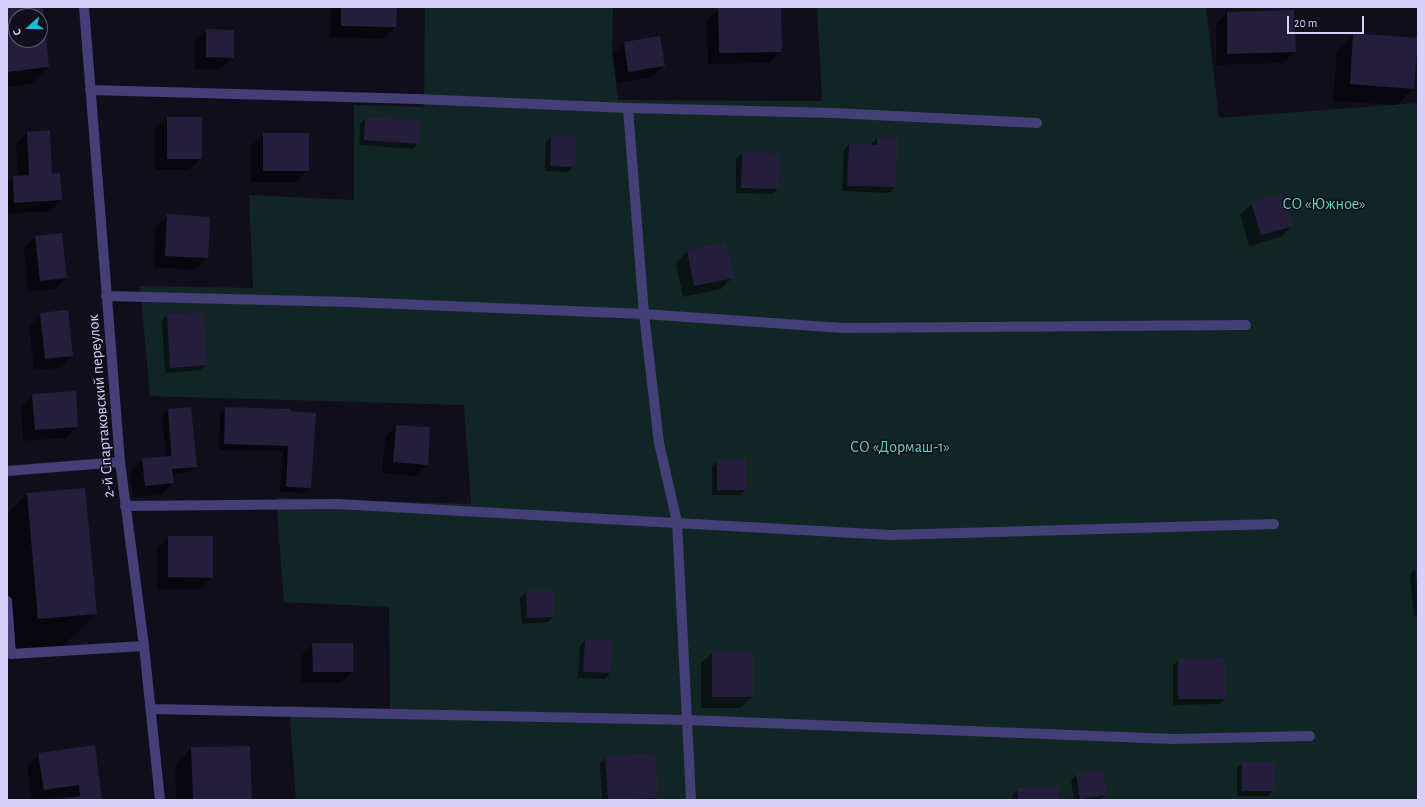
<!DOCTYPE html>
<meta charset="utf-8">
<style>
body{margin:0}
#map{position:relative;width:1425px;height:807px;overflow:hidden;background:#110e1c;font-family:"Alegreya Sans",sans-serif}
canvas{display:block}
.frame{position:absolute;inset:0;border:8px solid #d6d0f9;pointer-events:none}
.north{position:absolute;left:8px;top:8px;width:40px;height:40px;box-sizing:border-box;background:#110e1c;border:1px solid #605c74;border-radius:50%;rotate:249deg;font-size:11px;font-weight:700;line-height:16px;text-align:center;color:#d6d0f9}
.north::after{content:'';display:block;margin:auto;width:14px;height:18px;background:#1cbbd9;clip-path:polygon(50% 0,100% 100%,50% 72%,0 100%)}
.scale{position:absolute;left:1287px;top:16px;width:77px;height:18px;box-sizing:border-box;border:2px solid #d6d0f9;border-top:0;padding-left:5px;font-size:12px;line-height:14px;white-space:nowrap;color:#d6d0f9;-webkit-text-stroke:3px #110e1c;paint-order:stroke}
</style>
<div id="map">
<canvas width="1425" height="807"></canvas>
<div class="frame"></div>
<div class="north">С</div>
<div class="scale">20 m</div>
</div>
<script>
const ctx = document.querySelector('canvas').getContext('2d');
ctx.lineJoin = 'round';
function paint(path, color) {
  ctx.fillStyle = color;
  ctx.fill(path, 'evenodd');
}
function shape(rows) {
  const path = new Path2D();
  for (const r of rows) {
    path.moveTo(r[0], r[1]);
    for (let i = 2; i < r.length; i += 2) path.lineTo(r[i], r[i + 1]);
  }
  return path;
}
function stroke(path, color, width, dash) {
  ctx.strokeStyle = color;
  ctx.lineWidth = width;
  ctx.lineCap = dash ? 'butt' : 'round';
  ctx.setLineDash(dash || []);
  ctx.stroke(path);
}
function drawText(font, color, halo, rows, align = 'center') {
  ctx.font = font + ' "Alegreya Sans",sans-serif';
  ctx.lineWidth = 3;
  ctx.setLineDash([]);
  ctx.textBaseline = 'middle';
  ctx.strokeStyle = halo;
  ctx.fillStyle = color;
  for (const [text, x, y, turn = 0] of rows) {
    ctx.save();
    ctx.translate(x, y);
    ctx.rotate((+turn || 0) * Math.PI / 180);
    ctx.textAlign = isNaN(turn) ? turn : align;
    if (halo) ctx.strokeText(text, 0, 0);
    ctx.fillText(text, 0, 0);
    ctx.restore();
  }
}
paint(shape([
 [425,7,613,7,612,54,618,100,822,101,817,7,1206,7,1219,118,1418,103,1418,800,296,800,289,706,390,709,389,607,284,602,276,498,471,504,464,405,150,396,140,286,253,288,249,195,354,200,354,105,424,107]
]), '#122525');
paint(shape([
 [7,7,42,7,48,67,31,84,7,87],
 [16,16,40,16,40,40,16,40],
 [331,7,396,7,395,27,384,39,330,37],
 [718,9,781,51,769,63,708,64,707,21],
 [1227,13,1295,52,1283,63,1216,65,1216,24],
 [207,30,233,58,221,69,195,69,195,41],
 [1354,34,1414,88,1397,105,1333,101,1337,51],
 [624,43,664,66,652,77,617,83,613,54],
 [167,118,201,158,189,170,155,170,155,129],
 [366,118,418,143,413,149,359,145,360,124],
 [27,133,51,175,61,200,50,211,7,214,7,183,13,177,18,177,16,144],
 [263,134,308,134,308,170,296,182,251,182,251,146],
 [551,137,574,166,568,172,545,171,546,143],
 [878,138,897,138,895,187,889,193,842,191,844,150,849,144,872,145,872,143],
 [742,153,778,189,772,194,736,193,736,159],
 [1252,204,1292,226,1281,237,1249,246,1240,215],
 [168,215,209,218,207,258,195,270,154,267,156,227],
 [35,237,66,278,54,289,28,292,24,248],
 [725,243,733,277,721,289,683,297,676,263,687,251],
 [41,314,72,356,61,368,34,370,29,326],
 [167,315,206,365,200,370,165,373,162,321],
 [32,395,77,426,66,438,23,441,21,407],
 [190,408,196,466,190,472,172,474,173,483,161,495,133,497,131,471,142,459,166,457,162,415,168,410],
 [226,408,289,410,310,488,305,493,280,492,283,451,219,450,220,414],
 [396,426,427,464,415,476,382,473,385,437],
 [718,460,746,490,740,495,712,495,712,466],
 [27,494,96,614,57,652,7,657,7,514],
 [168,537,212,577,200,589,157,589,157,549],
 [1415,569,1418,569,1418,616,1414,616,1410,575],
 [552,591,554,616,548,622,522,624,520,598,526,592],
 [585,640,612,641,610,673,605,679,578,678,580,646],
 [313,644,352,672,341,683,301,683,301,656],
 [713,652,752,696,741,708,701,708,701,663],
 [1179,660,1225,699,1219,704,1173,705,1173,665],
 [192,748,251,800,176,800,175,765],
 [39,754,101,800,56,800,68,798,68,796,32,800,27,766],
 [606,757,657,798,655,800,602,800,600,763],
 [1243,763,1274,790,1268,796,1237,796,1237,768],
 [1077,774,1106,794,1101,800,1074,800,1071,780],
 [1018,789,1058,800,1012,800,1012,795]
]), '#0007');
paint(shape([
 [7,7,43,7,49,67,7,72],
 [16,16,40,16,40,40,16,40],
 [341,7,397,7,396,27,341,26],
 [781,7,782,52,719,53,718,8],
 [1294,10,1296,52,1227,54,1227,12],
 [206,29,234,30,234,58,206,57],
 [1353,33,1418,38,1414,89,1350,84],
 [660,36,665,66,628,72,624,42],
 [167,117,202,117,202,159,167,159],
 [365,117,421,121,419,144,364,140],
 [50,130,52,174,60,173,62,200,14,203,13,176,29,175,27,132],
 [263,133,309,133,309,171,263,171],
 [551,136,576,137,575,167,550,166],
 [877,137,898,137,896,187,847,186,849,143,877,145],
 [742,152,780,153,779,189,741,188],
 [1284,193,1294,226,1261,235,1251,203],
 [167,214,210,217,208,258,165,256],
 [62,233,67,278,40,281,35,236],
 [726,242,734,278,694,286,687,250],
 [68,310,73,356,45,359,40,313],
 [204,312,207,365,170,368,167,314],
 [76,391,78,427,35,430,32,394],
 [191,407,197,467,172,469,174,483,145,486,142,458,171,456,172,464,168,409],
 [225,407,290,409,290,411,316,413,311,488,286,487,288,446,224,444],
 [396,425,430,427,428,465,393,462],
 [717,459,746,459,747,490,717,490],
 [85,488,97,614,38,619,27,493],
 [168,536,213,536,213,578,168,577],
 [1415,568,1418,568,1418,588,1417,588],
 [553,590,555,617,527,618,526,591],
 [585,639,613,640,611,673,583,672],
 [312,643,353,643,353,672,313,672],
 [712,651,753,651,753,697,712,697],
 [1225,658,1226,699,1178,699,1178,659],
 [95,745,102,800,56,800,80,796,79,785,44,790,38,753],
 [250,746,252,800,193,800,191,747],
 [656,753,658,798,608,800,605,756],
 [1242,762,1275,762,1275,791,1242,791],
 [1103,769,1107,795,1080,799,1076,773],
 [1058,787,1059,800,1018,800,1017,788]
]), '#241d3b');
stroke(shape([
 [7,471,120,462],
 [7,601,11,654,144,646]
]), '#443f76', 10);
stroke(shape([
 [84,7,120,462,144,646,160,800],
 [90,90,417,99,628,108,833,113,1037,123],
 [628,108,644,314,659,443,677,522,691,800],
 [106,296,349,302,644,314,843,328,1246,325],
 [125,506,337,504,890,535,1274,524],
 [151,709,688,720,1173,739,1310,736]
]), '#443f76', 10);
drawText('16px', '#66cfba', '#110e1c', [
 ["СО «Южное»",1324,204],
 ["СО «Дормаш-1»",900,447]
]);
drawText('16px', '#d6d0f9', '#110e1c', [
 ["2-й Спартаковский переулок",101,406,-95]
]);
</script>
